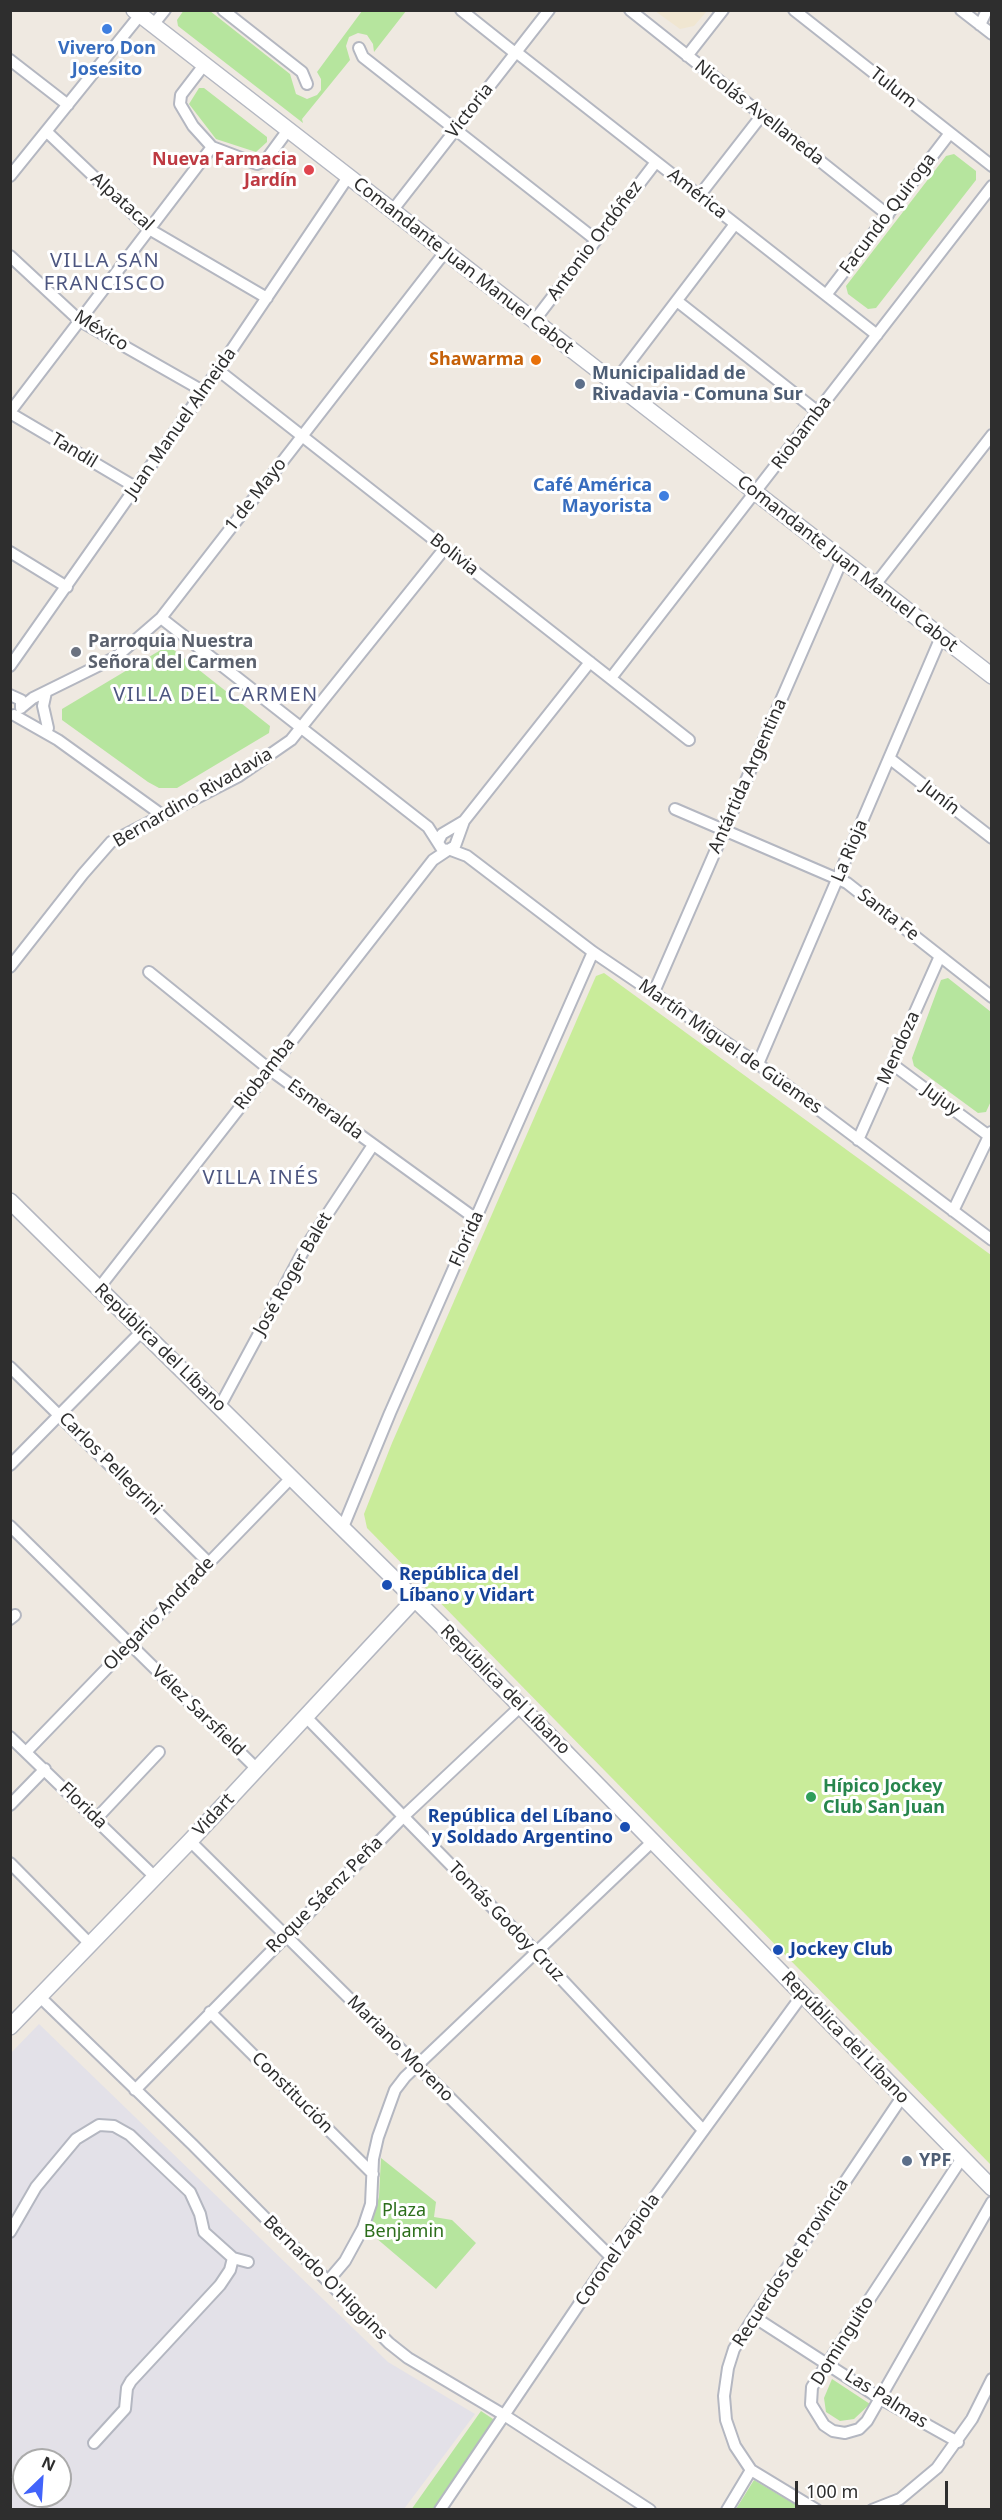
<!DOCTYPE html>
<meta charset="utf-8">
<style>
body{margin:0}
#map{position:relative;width:1002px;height:2520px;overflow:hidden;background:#efe9e1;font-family:"Noto Sans",sans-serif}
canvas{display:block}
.frame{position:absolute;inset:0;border:12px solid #2e2e2e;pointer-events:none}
.north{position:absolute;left:12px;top:2448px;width:60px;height:60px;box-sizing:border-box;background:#fff;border:2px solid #ababab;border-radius:50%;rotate:25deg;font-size:16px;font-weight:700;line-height:24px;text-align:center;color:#2e2e2e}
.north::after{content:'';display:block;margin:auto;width:21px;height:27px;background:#4264fb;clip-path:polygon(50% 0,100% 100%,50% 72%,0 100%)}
.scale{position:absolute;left:795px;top:2481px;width:153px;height:27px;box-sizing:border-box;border:3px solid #2e2e2e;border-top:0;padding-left:8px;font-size:18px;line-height:21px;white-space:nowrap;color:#2e2e2e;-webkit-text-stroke:4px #fff;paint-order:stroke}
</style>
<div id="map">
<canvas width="1002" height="2520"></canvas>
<div class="frame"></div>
<div class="north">N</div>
<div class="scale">100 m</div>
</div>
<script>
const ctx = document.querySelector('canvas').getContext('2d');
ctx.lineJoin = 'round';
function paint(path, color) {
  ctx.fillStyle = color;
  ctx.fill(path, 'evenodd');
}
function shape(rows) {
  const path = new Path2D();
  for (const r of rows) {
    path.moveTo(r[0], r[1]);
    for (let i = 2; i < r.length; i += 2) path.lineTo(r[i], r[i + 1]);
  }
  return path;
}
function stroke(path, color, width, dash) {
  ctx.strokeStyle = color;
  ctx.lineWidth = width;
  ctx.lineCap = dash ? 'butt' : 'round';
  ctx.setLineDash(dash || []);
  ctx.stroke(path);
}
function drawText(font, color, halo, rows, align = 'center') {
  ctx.font = font + ' "Noto Sans",sans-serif';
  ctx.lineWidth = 6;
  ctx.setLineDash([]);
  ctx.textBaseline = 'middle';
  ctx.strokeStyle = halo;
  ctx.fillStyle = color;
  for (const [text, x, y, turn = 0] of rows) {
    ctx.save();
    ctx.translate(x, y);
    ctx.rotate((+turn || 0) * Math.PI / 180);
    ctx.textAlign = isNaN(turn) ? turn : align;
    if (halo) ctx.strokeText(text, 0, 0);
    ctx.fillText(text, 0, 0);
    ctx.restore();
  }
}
paint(shape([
 [39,2024,388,2362,475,2414,404,2509,11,2509,10,2054],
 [24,2460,60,2460,60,2496,24,2496]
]), '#e3e1e8');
paint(shape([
 [655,11,707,11,694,26,680,29]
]), '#f0e6d1');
paint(shape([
 [184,10,210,11,290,74,296,94,307,99,317,95,321,90,321,79,317,72,362,11,406,11,374,52,373,44,367,35,358,33,349,37,346,46,350,60,302,119,303,123,178,26,177,20],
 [199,88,204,88,267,137,267,142,256,152,216,139,189,104],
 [954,154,976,171,976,180,876,308,868,309,848,294,846,286,946,156],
 [170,647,270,726,269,733,177,788,159,788,148,782,62,720,62,709,164,648],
 [948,978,991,1012,991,1101,986,1112,978,1113,914,1066,912,1058,941,980],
 [381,2158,436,2202,434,2217,452,2220,476,2243,436,2289,369,2232,379,2197],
 [832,2379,870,2404,854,2419,840,2421,826,2412,824,2398],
 [481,2411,493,2419,494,2424,435,2509,411,2510],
 [754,2480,803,2509,736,2509]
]), '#b6e59e');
paint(shape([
 [604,973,991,1255,991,2165,367,1528,364,1514,392,1443,596,976]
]), '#c9ec9a');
const street = shape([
 [223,10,302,72,307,84],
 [461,10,515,53],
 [630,10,888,215],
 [794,10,992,166],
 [961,10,992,34],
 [153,25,165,10],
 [980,25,987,10],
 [359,48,363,57,596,240],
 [516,52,877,335],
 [687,56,723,10],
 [10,60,68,105],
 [204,65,181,95,180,104,193,126,212,147,257,164,266,160,288,130],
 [47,132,149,229,267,298],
 [10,176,140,15],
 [699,196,762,115],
 [392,211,549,10],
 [10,256,80,321,203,391],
 [826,295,950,133],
 [677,301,818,412],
 [534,321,656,162],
 [218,370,689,740],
 [614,383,735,224],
 [10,412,212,147],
 [10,413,137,488],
 [10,552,67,587],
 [875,585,992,435],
 [161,618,428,827,442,849,448,850,455,846,464,821],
 [10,666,218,370,348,177],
 [611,678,992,186],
 [46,692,43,706,48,728],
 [10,695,21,700,21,708],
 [22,707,33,698,116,657,161,618,445,252],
 [14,715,58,740,162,815],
 [889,758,992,838],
 [675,809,847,883,992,997],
 [439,840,442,834,464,821,590,662],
 [451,850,467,856,593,952,758,1064,992,1240],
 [10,967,83,874,111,842,239,776,291,740,445,548],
 [149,972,269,1069,476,1219],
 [654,992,842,560],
 [758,1064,941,637],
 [892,1064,989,1136],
 [858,1140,940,956],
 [953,1211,991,1132],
 [99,1288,433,860,448,850],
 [10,1367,208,1562],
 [220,1406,305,1248,373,1145],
 [10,1465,143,1330],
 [10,1526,257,1769],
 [343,1527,390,1413,593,952],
 [10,1619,15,1615],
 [306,1717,537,1953,703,2130],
 [10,1737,155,1877],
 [26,1752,292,1477],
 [10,1805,45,1769],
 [96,1819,159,1752],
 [190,1841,611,2257],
 [10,1863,90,1944],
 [40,1997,193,2145,389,2343,408,2358,504,2415,650,2510],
 [210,2012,373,2174],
 [135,2090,404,1816,521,1706],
 [962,2158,812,2387,811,2404,824,2425,833,2431,845,2433,859,2429,867,2421,992,2202],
 [10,2232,36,2187,76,2139,99,2125,114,2126,130,2135,190,2192,200,2214,204,2232,233,2258,248,2262],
 [328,2281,345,2261,363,2228,371,2204,373,2159,378,2137,395,2090,405,2077,653,1841],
 [754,2317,881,2399,958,2442],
 [94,2443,125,2409,127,2388,131,2381,220,2285,230,2270,233,2258],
 [440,2510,611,2257,803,1994],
 [727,2510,751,2470],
 [817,2510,751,2470,735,2446,726,2420,724,2396,728,2368,734,2349,754,2317,902,2097],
 [872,2510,900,2499,937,2468,972,2419,992,2379]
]);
const secondary = shape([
 [134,10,992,676],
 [10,1201,440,1624,992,2188],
 [10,2027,190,1841,415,1599]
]);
stroke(street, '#b4b7c1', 14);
stroke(secondary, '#b4b7c1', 18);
stroke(street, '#fff', 10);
stroke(secondary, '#fff', 15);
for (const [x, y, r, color] of [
 [107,29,6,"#3f7fe0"],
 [309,170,6,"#e0444e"],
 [536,360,6,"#e8710a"],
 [580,384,6,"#5c6f8a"],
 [664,496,6,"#3f7fe0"],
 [76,652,6,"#6b7280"],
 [387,1585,6,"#1a4fb4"],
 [811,1797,6,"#2e9e5b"],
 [625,1827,6,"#1a4fb4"],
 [778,1950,6,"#1a4fb4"],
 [907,2161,6,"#5c6f8a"]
]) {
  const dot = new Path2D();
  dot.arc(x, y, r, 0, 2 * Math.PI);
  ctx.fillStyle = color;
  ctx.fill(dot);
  stroke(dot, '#fff', 2);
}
drawText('bold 18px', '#366cbe', '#fff', [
 ["Vivero Don",107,49],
 ["Josesito",107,70],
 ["Café América",652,486,"right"],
 ["Mayorista",652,507,"right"]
]);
drawText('18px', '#2e2e2e', '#fff', [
 ["Tulum",893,88,38],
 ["Victoria",470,111,-52],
 ["Nicolás Avellaneda",759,113,38],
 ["América",697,194,38],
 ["Alpatacal",122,202,42],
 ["Facundo Quiroga",888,214,-53],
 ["Antonio Ordóñez",595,241,-53],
 ["Comandante Juan Manuel Cabot",463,266,38],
 ["México",101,331,32],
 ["Juan Manuel Almeida",181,423,-55],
 ["Riobamba",802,433,-53],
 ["Tandil",74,451,31],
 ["1 de Mayo",256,495,-52],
 ["Bolivia",454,555,38],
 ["Comandante Juan Manuel Cabot",847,564,38],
 ["Antártida Argentina",748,776,-66],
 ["Bernardino Rivadavia",193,798,-30],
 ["Junín",940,798,38],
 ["La Rioja",850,851,-67],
 ["Santa Fe",888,915,38],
 ["Martín Miguel de Güemes",730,1047,35],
 ["Mendoza",899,1048,-66],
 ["Riobamba",265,1074,-52],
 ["Jujuy",941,1100,36],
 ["Esmeralda",325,1110,36],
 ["Florida",467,1239,-66],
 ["José Roger Balet",293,1274,-60],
 ["República del Líbano",160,1348,44],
 ["Carlos Pellegrini",110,1464,45],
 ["Olegario Andrade",159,1614,-46],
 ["República del Líbano",505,1690,45],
 ["Vélez Sarsfield",198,1711,44],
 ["Florida",83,1806,44],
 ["Vidart",214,1815,-47],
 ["Roque Sáenz Peña",325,1895,-45],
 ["Tomás Godoy Cruz",506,1922,46],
 ["República del Líbano",845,2038,46],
 ["Mariano Moreno",400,2049,45],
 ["Constitución",292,2093,45],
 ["Coronel Zapiola",618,2250,-55],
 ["Recuerdos de Provincia",791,2263,-57],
 ["Bernardo O'Higgins",325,2278,45],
 ["Dominguito",843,2341,-58],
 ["Las Palmas",886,2399,32]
]);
drawText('bold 18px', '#be3a42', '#fff', [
 ["Nueva Farmacia",297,160],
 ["Jardín",297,181]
], 'right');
drawText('bold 18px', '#c56008', '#fff', [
 ["Shawarma",524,360]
], 'right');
drawText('bold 18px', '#4e5e75', '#fff', [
 ["Municipalidad de",592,374],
 ["Rivadavia - Comuna Sur",592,395],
 ["YPF",919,2161]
], 'left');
drawText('bold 18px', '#5b616d', '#fff', [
 ["Parroquia Nuestra",88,642],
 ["Señora del Carmen",88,663]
], 'left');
drawText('bold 18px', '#164399', '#fff', [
 ["República del",399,1575],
 ["Líbano y Vidart",399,1596],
 ["República del Líbano",613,1817,"right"],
 ["y Soldado Argentino",613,1838,"right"],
 ["Jockey Club",790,1950]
], 'left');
drawText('bold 18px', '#27864d', '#fff', [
 ["Hípico Jockey",823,1787],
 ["Club San Juan",823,1808]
], 'left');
drawText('18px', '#2c6e1b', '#fff', [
 ["Plaza",404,2211],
 ["Benjamin",404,2232]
]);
ctx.letterSpacing = '1.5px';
drawText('20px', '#4d5680', '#fff', [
 ["VILLA SAN",105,261],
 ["FRANCISCO",105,284],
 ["VILLA DEL CARMEN",216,695],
 ["VILLA INÉS",261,1178]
]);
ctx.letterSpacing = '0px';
</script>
